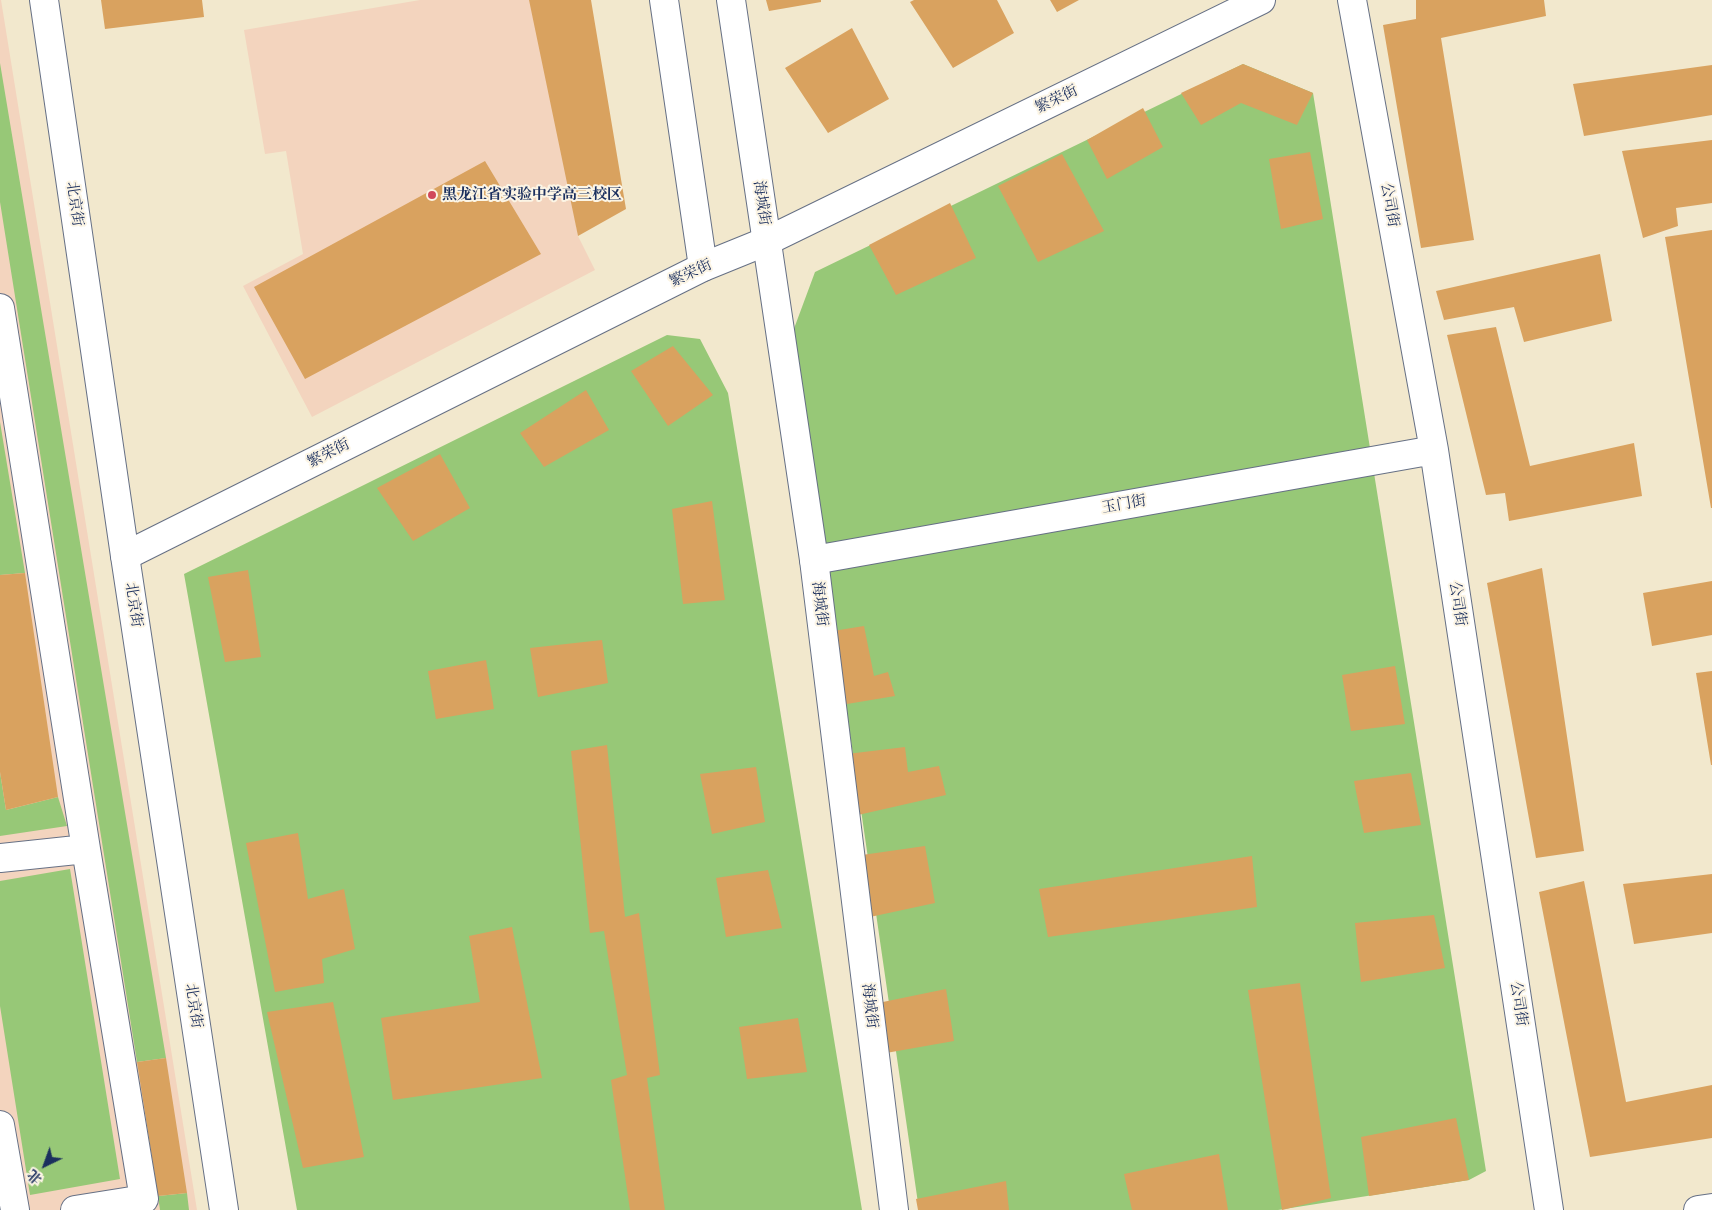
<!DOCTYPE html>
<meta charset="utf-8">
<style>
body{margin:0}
#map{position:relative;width:1712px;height:1210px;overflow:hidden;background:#f2e8cd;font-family:"Libre Bodoni","Noto Serif SC",serif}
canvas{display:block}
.north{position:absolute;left:20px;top:1140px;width:50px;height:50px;-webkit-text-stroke:4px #fcf5e5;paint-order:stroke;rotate:222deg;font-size:14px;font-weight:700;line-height:20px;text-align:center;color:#1b2f5e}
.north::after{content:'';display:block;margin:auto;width:18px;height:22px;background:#1b2f5e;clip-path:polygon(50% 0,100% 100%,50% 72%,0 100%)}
</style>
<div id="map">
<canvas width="1712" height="1210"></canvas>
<div class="north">北</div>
</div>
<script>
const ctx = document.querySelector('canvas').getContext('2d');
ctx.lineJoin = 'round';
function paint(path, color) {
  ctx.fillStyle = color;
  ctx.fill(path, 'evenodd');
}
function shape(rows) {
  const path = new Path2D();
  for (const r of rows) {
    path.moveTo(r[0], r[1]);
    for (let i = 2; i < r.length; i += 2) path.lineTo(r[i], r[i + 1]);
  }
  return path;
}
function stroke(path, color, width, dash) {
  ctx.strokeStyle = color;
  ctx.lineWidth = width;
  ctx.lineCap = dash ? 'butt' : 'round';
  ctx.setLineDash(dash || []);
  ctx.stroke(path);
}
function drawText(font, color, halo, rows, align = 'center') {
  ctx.font = font + ' "Libre Bodoni","Noto Serif SC",serif';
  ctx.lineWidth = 4;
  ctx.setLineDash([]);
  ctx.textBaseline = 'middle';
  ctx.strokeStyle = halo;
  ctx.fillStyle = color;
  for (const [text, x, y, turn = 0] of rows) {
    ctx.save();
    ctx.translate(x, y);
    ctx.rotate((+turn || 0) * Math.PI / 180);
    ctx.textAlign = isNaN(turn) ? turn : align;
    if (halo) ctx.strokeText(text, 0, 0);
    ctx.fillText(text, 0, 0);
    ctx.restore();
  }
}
paint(shape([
 [0,0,1,0,197,1210,0,1210],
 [420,0,537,0,578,236,595,270,312,417,243,286,303,254,286,151,265,154,244,30]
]), '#f3d4be');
paint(shape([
 [0,63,166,1058,137,1062,0,202],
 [1243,64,1313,93,1486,1171,1469,1180,1278,1210,919,1210,792,334,815,272],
 [667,335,700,339,728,393,862,1210,297,1210,184,574],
 [0,422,25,573,0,575],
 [0,772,6,810,58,797,67,826,0,836],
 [70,869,120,1179,30,1195,0,1006,0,881],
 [187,1193,189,1210,160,1210,158,1196]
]), '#97c877');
paint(shape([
 [101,0,202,0,204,17,105,29],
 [529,0,591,0,626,209,578,236],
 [766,0,821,0,821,2,769,11],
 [914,0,997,0,1014,33,953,68,910,2],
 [1050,0,1079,0,1057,12],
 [1416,0,1544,0,1546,16,1441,38,1474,240,1421,248,1383,25,1416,19],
 [852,28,889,99,828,133,785,68],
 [1243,64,1313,93,1297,125,1241,103,1201,125,1181,93],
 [1712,65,1712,115,1584,136,1573,84],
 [1143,108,1163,147,1107,179,1087,140],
 [1712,140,1712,203,1676,208,1678,226,1643,238,1622,151],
 [1310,152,1323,219,1281,229,1269,159],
 [1062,154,1104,231,1038,262,998,186],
 [485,161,541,254,305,379,254,287],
 [950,203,976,258,896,295,869,245],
 [1712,230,1712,508,1711,508,1665,237],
 [1600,254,1612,321,1524,342,1514,307,1444,320,1436,291],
 [1496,327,1530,466,1634,443,1642,496,1509,521,1505,493,1486,495,1447,335],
 [673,346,713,395,668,426,631,371],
 [586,390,609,430,544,467,520,433],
 [440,454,470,508,413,541,377,488],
 [712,501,725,600,683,604,672,509],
 [1542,568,1584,851,1536,858,1487,583],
 [248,570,261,657,225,662,208,577],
 [25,573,58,797,6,810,0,772,0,575],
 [1712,581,1712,635,1652,646,1643,593],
 [864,626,874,676,888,672,895,696,841,705,833,631],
 [602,640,608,683,538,697,530,648],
 [486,660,494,709,436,719,428,671],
 [1395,666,1405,724,1351,731,1342,675],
 [1712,671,1712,765,1711,765,1696,673],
 [607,745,625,917,639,913,660,1075,647,1078,665,1210,630,1210,611,1080,627,1075,604,931,590,933,571,751],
 [905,747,908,772,939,766,946,795,858,815,847,754],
 [756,767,765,822,712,834,700,774],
 [1411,773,1421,825,1364,833,1354,781],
 [298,833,308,899,344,889,355,949,322,959,324,983,275,992,246,843],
 [925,846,935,903,870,917,862,855],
 [1252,856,1257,907,1048,937,1039,889],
 [768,870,782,928,726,937,716,878],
 [1712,874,1712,933,1634,944,1623,884],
 [1584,881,1626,1102,1712,1085,1712,1138,1590,1157,1539,892],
 [1434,915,1445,968,1361,982,1355,923],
 [512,927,542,1078,393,1100,381,1018,480,1002,469,936],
 [1300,983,1331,1198,1282,1210,1248,990],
 [946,989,954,1041,886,1053,878,1003],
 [333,1002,364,1157,303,1168,267,1012],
 [798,1018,807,1072,747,1079,739,1027],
 [166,1058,187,1193,158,1196,137,1062],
 [1456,1118,1469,1180,1369,1196,1361,1137],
 [1219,1154,1228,1210,1132,1210,1124,1174],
 [1006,1181,1009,1210,918,1210,916,1199]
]), '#d9a25f');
const minor = shape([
 [1352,0,1434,450,1549,1210],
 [0,308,86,849,0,858],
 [125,556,703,267,767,241,1261,0],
 [814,560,1434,450],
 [0,1125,15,1210],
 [75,1210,144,1199,86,849],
 [1698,1210,1712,1208]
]);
const major = shape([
 [44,0,125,556,224,1210],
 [664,0,703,267],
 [731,0,814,560,894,1210]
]);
stroke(minor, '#667085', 30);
stroke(major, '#667085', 30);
stroke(minor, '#fff', 28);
stroke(major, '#fff', 28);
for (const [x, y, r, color] of [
 [432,195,5,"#d1495b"]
]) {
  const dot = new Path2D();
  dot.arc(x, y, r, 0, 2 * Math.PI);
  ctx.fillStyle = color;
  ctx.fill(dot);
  stroke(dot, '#fcf5e5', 2);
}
drawText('15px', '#1b2f5e', '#fcf5e5', [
 ["繁荣街",1057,100,-26],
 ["海城街",761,203,82],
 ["北京街",74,204,82],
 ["公司街",1389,205,80],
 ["繁荣街",691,274,-25],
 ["繁荣街",329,454,-27],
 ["玉门街",1124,505,-10],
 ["海城街",819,604,83],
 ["公司街",1457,604,81],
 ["北京街",133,605,81],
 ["公司街",1518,1004,81],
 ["北京街",193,1006,81],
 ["海城街",869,1006,83]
]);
drawText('bold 15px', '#1b2f5e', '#fcf5e5', [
 ["黑龙江省实验中学高三校区",442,195]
], 'left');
</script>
